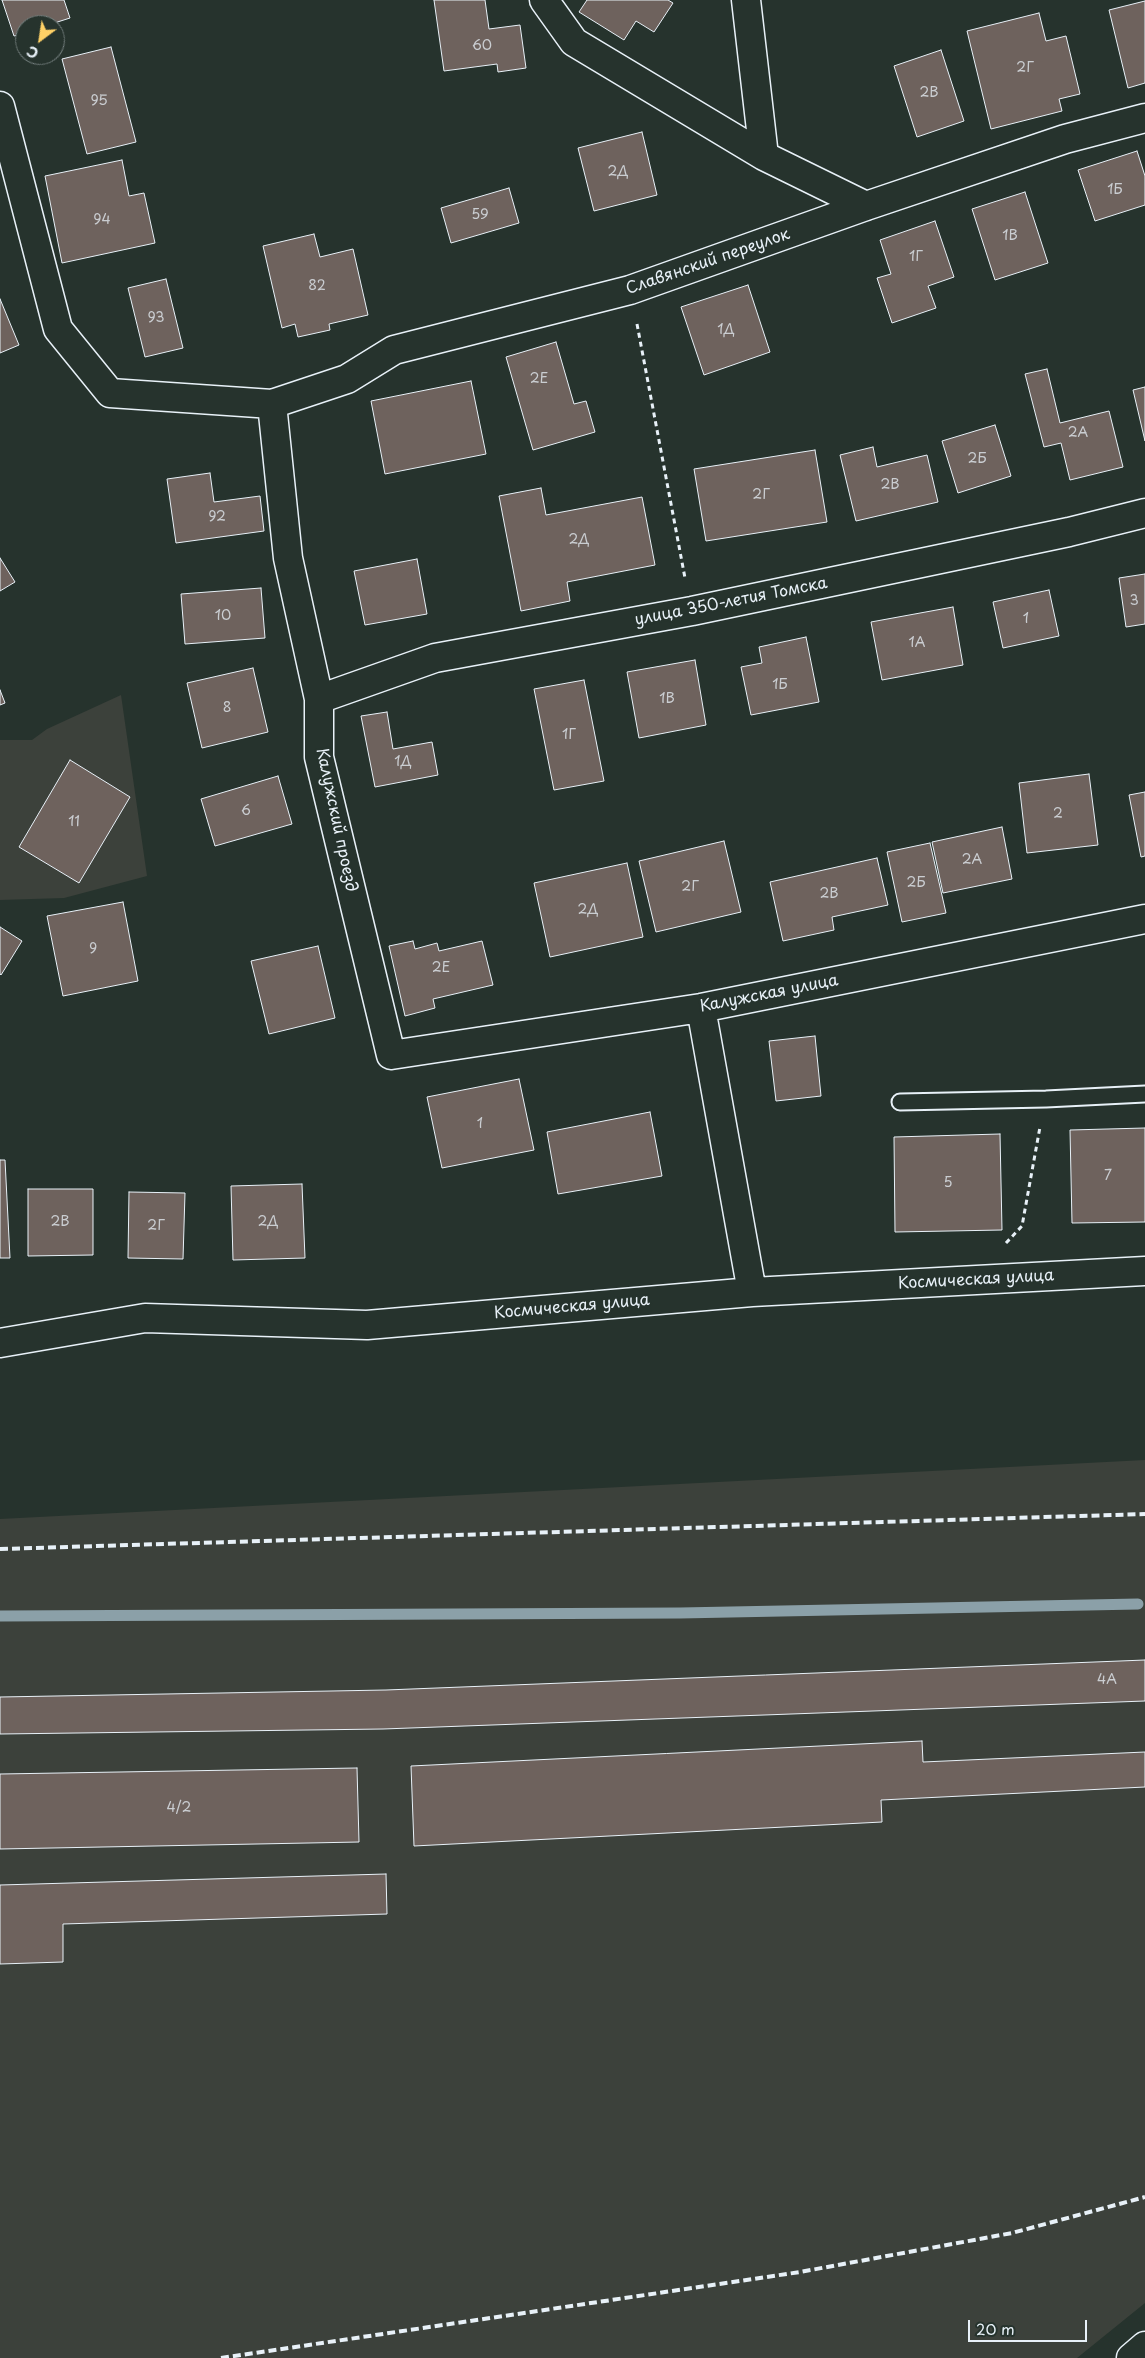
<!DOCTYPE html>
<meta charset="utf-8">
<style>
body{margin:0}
#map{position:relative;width:1145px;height:2358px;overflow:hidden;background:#26332d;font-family:"Playpen Sans",sans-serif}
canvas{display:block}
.north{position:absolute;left:15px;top:15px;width:50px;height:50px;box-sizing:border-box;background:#26332d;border:1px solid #747f7e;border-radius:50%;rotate:211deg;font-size:14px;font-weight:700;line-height:20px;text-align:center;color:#e8f1f8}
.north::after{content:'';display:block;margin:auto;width:18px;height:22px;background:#ffd166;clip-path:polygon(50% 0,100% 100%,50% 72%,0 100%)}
.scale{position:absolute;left:968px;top:2320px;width:119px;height:22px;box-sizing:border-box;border:2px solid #e8f1f8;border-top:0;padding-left:6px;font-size:15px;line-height:18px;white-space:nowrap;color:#e8f1f8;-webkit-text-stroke:4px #26332d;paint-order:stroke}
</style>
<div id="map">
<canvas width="1145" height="2358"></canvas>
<div class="north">С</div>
<div class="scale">20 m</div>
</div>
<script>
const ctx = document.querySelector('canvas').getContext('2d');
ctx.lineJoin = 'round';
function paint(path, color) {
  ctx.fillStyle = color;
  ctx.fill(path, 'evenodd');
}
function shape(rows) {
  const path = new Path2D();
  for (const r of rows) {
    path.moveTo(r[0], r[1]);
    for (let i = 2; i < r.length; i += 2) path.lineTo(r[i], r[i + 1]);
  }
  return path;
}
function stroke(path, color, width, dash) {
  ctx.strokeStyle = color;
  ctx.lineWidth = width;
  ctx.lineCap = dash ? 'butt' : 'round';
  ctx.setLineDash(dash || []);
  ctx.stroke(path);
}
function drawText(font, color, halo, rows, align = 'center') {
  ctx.font = font + ' "Playpen Sans",sans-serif';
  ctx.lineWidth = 4.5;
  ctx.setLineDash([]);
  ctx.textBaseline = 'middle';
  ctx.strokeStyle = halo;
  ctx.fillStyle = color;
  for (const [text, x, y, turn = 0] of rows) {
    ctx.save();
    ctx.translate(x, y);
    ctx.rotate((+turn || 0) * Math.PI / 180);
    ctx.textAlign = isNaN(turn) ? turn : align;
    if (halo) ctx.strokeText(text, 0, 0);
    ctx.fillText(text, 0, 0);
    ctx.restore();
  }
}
paint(shape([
 [121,695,147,876,64,898,0,900,0,740,32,740,47,729],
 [1145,1460,1145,2303,1077,2358,0,2358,0,1519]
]), '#3c413b');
stroke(shape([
 [0,1616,680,1613,1138,1604]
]), '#8ba0a8', 11);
const building = shape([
 [2,0,64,0,70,18,48,25,25,25,25,33,14,36,2,0],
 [434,0,485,0,489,29,520,25,526,68,498,72,497,64,444,71,434,0],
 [587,0,668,0,673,3,654,32,636,21,624,40,579,12,587,0],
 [1145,1,1145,83,1128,88,1109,10,1145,1],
 [1039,13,1046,41,1066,36,1080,94,1059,99,1062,111,991,129,967,31,1039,13],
 [111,47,136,142,87,154,62,59,111,47],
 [941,50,964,121,917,137,894,66,941,50],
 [642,132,657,195,594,211,578,148,642,132],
 [1137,151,1145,176,1145,205,1095,221,1078,170,1137,151],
 [122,160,129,196,144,193,155,243,62,263,45,176,122,160],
 [509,188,519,223,451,243,441,208,509,188],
 [1025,192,1048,263,995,280,972,209,1025,192],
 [935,221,954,277,928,286,936,308,892,323,877,278,891,274,880,240,935,221],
 [314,234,320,257,353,249,368,315,329,324,330,330,298,337,295,324,282,328,263,246,314,234],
 [166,279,183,348,145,357,128,288,166,279],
 [748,285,770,352,704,375,681,307,748,285],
 [0,299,19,345,0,353,0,299],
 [556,342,574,404,586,401,595,432,533,450,506,357,556,342],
 [1047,369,1060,423,1109,411,1123,467,1070,480,1061,443,1044,447,1025,374,1047,369],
 [471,381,486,454,385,474,371,401,471,381],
 [1145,387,1145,441,1133,390,1145,387],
 [995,425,1011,476,958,493,942,441,995,425],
 [873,447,877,467,927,455,938,502,856,521,840,455,873,447],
 [815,450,827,522,706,541,694,469,815,450],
 [210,473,214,502,260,496,264,531,176,543,167,479,210,473],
 [541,488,546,515,642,497,655,565,567,582,570,601,521,611,499,496,541,488],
 [0,558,15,582,0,591,0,558],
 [417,559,427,614,365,625,354,571,417,559],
 [1145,574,1145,624,1126,627,1119,578,1145,574],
 [261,588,265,638,185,644,181,594,261,588],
 [1049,590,1059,636,1003,648,993,602,1049,590],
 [953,607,963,665,882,680,871,622,953,607],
 [806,637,819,702,751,715,741,667,762,663,759,647,806,637],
 [695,660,706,725,639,738,627,672,695,660],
 [253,668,268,732,202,748,187,683,253,668],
 [584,680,604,781,554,790,534,689,584,680],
 [0,690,5,703,0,705,0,690],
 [387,712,393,749,432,742,438,775,375,787,361,716,387,712],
 [70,760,130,797,79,883,19,847,70,760],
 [1089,774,1098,845,1027,853,1019,783,1089,774],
 [278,776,292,824,215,846,201,799,278,776],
 [1145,792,1145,856,1141,857,1129,795,1145,792],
 [1002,827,1012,879,943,893,932,842,1002,827],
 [724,841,741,912,656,932,639,861,724,841],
 [930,843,946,913,902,922,887,852,930,843],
 [877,858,888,905,832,917,834,930,783,941,770,882,877,858],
 [627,863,643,937,550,957,534,883,627,863],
 [123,902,138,981,63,996,47,916,123,902],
 [0,927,22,941,1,975,0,974,0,927],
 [413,941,415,949,437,943,439,951,482,941,493,985,433,999,435,1008,405,1016,389,946,413,941],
 [318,946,335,1018,269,1034,251,961,318,946],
 [815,1036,821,1096,776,1101,769,1041,815,1036],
 [519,1079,534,1150,442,1168,427,1097,519,1079],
 [650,1112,662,1176,558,1194,547,1132,650,1112],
 [1145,1128,1145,1222,1072,1223,1070,1130,1145,1128],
 [1000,1134,1002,1230,895,1232,894,1137,1000,1134],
 [0,1160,5,1160,10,1258,0,1258,0,1160],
 [302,1184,305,1258,233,1260,231,1186,302,1184],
 [28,1189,93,1189,93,1255,28,1256,28,1189],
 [129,1192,185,1193,183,1259,128,1258,129,1192],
 [1145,1660,1145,1701,383,1729,0,1734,0,1697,386,1690,1145,1660],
 [922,1741,923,1762,1145,1752,1145,1787,881,1800,882,1822,414,1846,411,1766,922,1741],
 [357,1768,359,1842,0,1849,0,1774,357,1768],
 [386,1874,387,1914,63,1924,63,1962,0,1964,0,1885,386,1874]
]);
paint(building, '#6e625d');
stroke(building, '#e8f1f8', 1);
const lane = shape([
 [900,1102,1046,1099,1145,1094]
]);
const street = shape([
 [544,0,574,42,764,156],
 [746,0,764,156,866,206],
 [0,106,58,329,110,393,272,404,347,379,394,350,630,290,866,206,1065,139,1145,118],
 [272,404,288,558,319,699,319,757,391,1055,701,1008,1145,919],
 [319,699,435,658,692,611,1069,532,1145,513],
 [701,1008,752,1292],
 [0,1343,145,1318,367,1325,752,1292,1145,1271],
 [1131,2358,1145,2346]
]);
stroke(lane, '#e8f1f8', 19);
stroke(street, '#e8f1f8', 31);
stroke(shape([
 [637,324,685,578],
 [1006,1243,1022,1226,1040,1127]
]), '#e8f1f8', 3, [5, 4]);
stroke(lane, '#26332d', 15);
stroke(street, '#26332d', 28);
stroke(shape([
 [0,1549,1145,1514],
 [221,2358,800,2272,1012,2233,1145,2197]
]), '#e8f1f8', 4, [8, 4]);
drawText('14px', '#cacdd1', null, [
 ["60",482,46],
 ["2Г",1025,68],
 ["2В",929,93],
 ["95",99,101],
 ["2Д",618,172],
 ["1Б",1115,190],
 ["59",480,215],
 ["94",102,220],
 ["1В",1010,236],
 ["1Г",916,257],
 ["82",317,286],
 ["93",156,318],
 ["1Д",726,330],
 ["2Е",539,379],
 ["2А",1078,433],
 ["2Б",977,459],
 ["2В",890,485],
 ["2Г",761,495],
 ["92",217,517],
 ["2Д",579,540],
 ["3",1134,601],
 ["10",223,616],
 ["1",1026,619],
 ["1А",917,643],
 ["1Б",780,685],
 ["1В",667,699],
 ["8",227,708],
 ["1Г",569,735],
 ["1Д",403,762],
 ["6",246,811],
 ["2",1058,814],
 ["11",74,822],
 ["2А",972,860],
 ["2Б",916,883],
 ["2Г",690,887],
 ["2В",829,894],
 ["2Д",588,910],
 ["9",93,949],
 ["2Е",441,968],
 ["1",480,1124],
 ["7",1108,1176],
 ["5",948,1183],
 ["2В",60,1222],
 ["2Д",268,1222],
 ["2Г",156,1226],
 ["4А",1107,1680],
 ["4/2",179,1808]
]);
drawText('16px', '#e8f1f8', '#26332d', [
 ["Славянский переулок",708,262,-19],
 ["улица 350-летия Томска",731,602,-11],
 ["Калужский проезд",336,820,78],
 ["Калужская улица",769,994,-11],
 ["Космическая улица",976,1280,-3],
 ["Космическая улица",572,1307,-5]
]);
</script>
